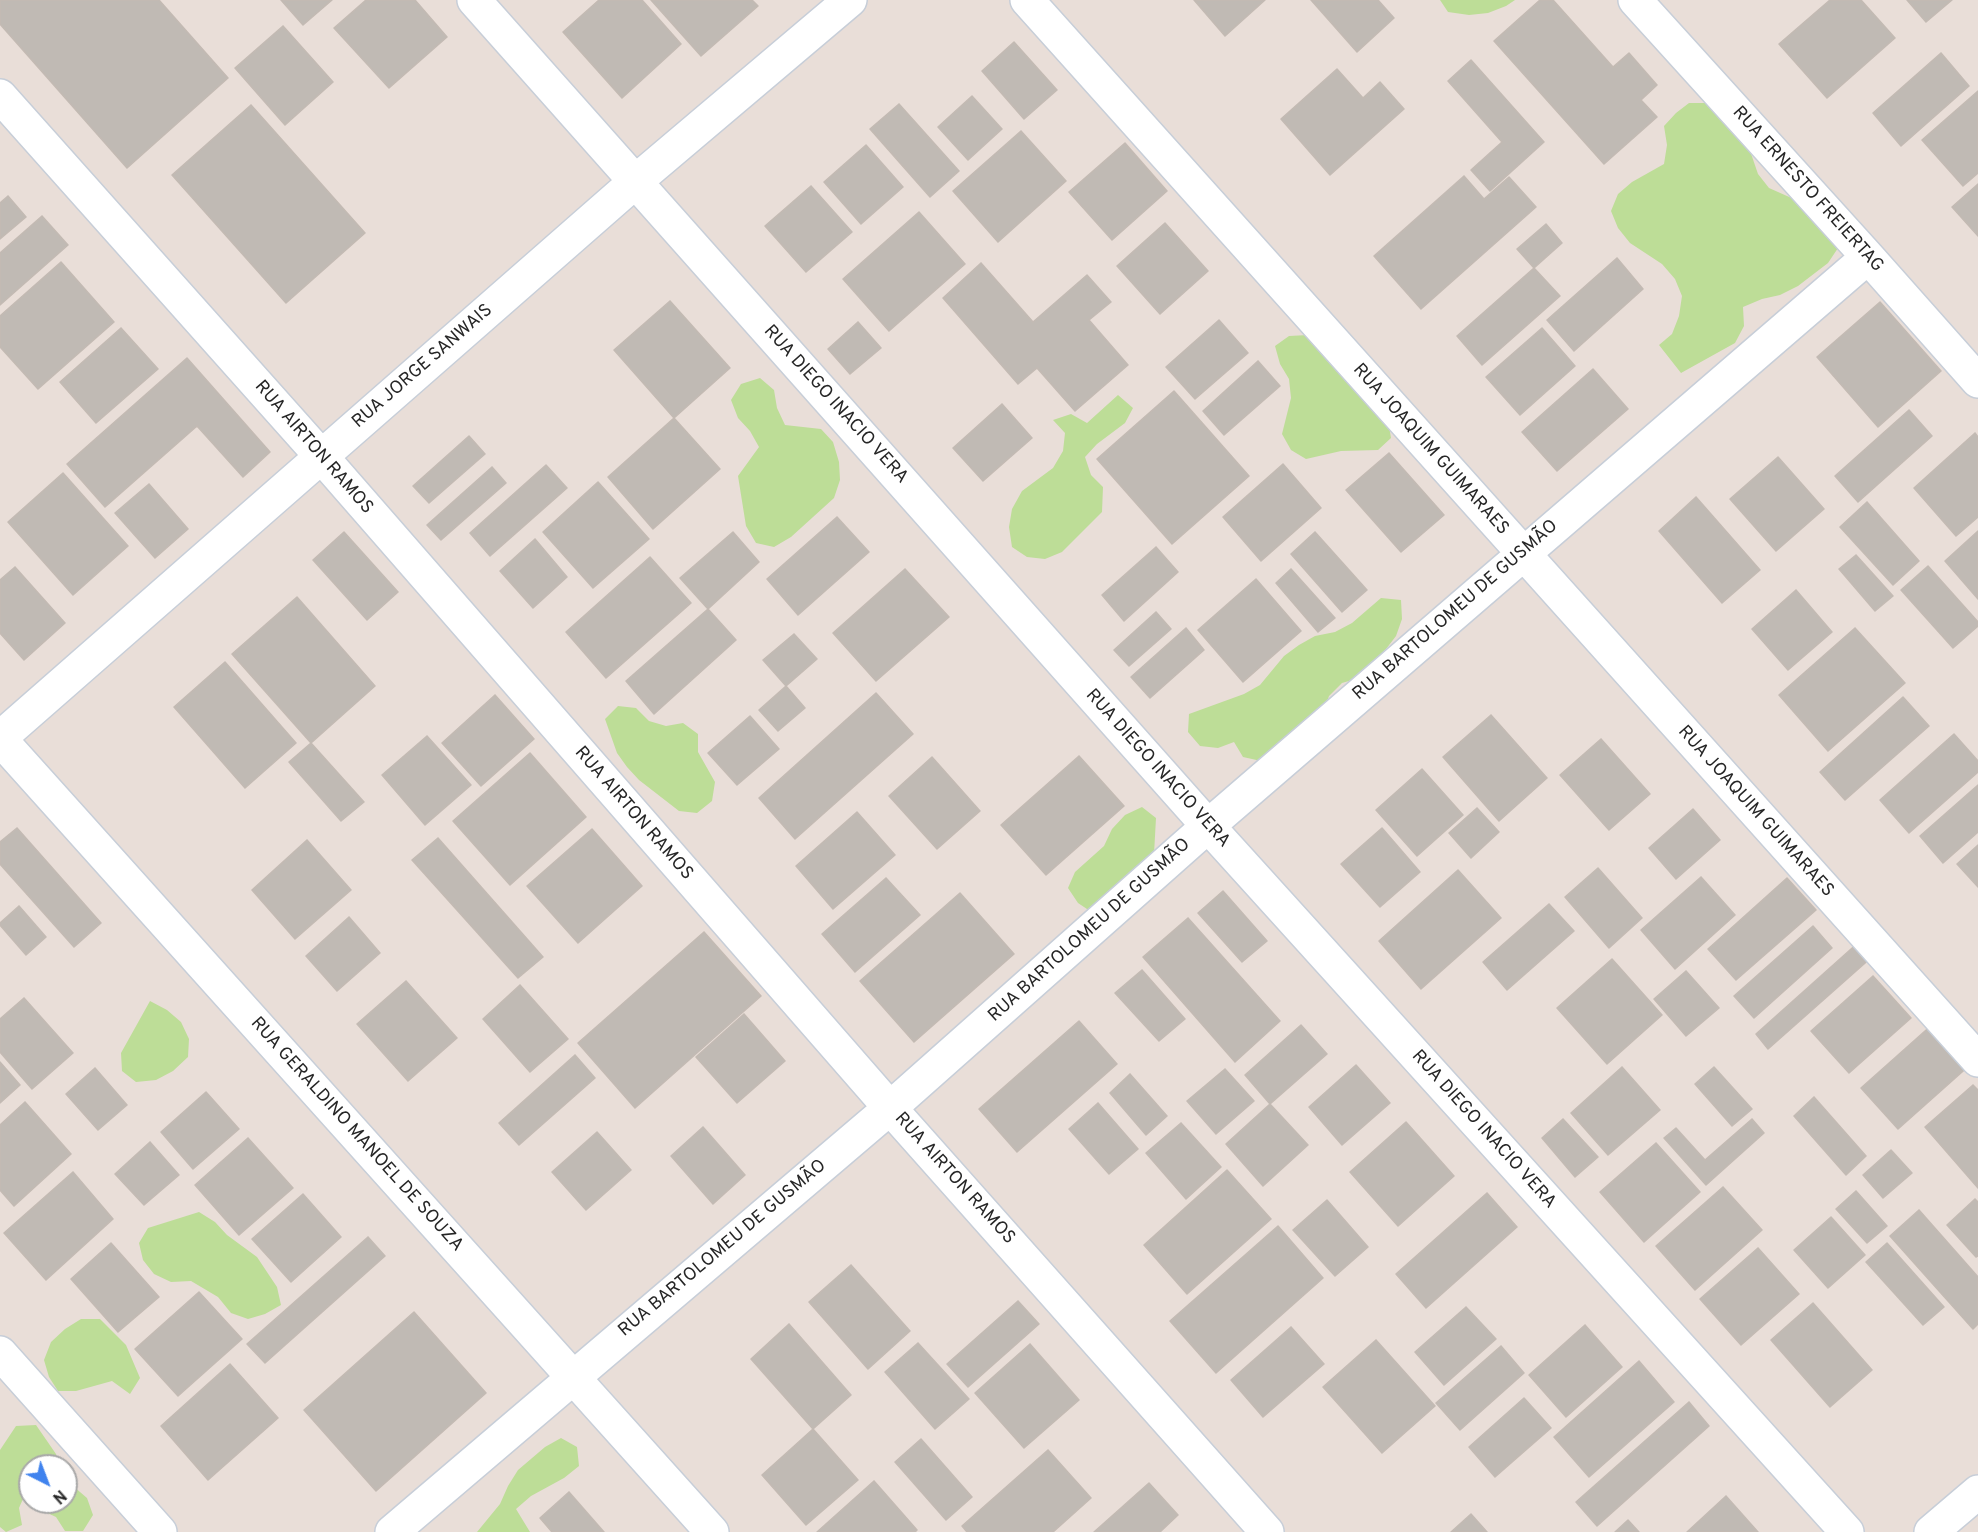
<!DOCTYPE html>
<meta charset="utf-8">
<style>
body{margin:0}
#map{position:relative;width:1978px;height:1532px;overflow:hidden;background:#e9ded8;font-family:Overpass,sans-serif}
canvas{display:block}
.north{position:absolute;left:18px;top:1454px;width:60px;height:60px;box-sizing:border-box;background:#fff;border:2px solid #a8a8a8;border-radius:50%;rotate:138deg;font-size:16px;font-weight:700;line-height:24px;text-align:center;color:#262626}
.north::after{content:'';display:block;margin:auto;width:21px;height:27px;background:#4083ee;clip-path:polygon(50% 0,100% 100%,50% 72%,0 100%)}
</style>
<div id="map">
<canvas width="1978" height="1532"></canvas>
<div class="north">N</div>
</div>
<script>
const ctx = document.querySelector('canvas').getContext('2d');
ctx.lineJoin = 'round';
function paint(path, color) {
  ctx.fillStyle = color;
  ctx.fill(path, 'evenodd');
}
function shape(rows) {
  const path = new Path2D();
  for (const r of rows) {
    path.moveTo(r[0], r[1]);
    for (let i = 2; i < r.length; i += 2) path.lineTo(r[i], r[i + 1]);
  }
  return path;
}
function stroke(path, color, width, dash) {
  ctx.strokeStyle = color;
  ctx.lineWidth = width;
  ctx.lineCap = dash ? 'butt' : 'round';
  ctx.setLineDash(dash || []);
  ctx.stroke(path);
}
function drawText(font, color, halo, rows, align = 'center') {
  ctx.font = font + ' Overpass,sans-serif';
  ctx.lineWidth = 4.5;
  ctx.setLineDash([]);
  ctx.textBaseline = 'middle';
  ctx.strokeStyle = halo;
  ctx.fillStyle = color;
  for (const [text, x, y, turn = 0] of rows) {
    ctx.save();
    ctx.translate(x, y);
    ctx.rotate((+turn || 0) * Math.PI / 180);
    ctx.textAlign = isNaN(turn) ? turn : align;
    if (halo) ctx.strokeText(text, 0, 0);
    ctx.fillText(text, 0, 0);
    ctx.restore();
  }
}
paint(shape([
 [1440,0,1515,0,1506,6,1488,13,1469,15,1448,12],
 [1689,103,1707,103,1746,139,1758,174,1769,188,1805,204,1838,248,1828,263,1798,286,1780,295,1762,299,1743,307,1744,326,1735,343,1681,373,1659,345,1672,334,1679,316,1682,296,1675,279,1662,264,1630,243,1618,228,1611,211,1618,194,1632,182,1664,164,1667,145,1664,126,1676,113],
 [1308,335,1387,414,1391,438,1378,450,1341,451,1306,459,1291,450,1282,434,1291,398,1289,379,1280,364,1275,346,1289,336],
 [760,378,774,390,777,408,785,425,821,429,833,442,839,462,840,480,834,498,791,537,774,547,756,543,746,526,738,476,759,447,750,431,738,418,731,400,741,384],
 [1118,395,1133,408,1125,423,1097,444,1085,457,1091,475,1103,487,1102,512,1062,552,1045,559,1027,557,1012,547,1009,527,1012,509,1022,491,1053,468,1063,451,1065,433,1053,420,1071,414,1087,423],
 [1381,598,1401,600,1402,619,1396,636,1373,666,1359,678,1342,683,1329,696,1323,713,1261,761,1243,757,1234,742,1218,748,1200,746,1188,732,1189,714,1244,694,1260,685,1284,656,1299,645,1315,636,1335,632,1352,623],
 [618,706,636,708,649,721,666,726,683,723,698,734,698,752,715,782,712,801,697,813,679,811,639,780,627,767,617,753,605,719],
 [1142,807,1156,818,1154,854,1093,913,1078,903,1068,888,1075,872,1104,846,1112,829,1125,815],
 [150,1001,167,1010,181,1022,189,1039,188,1057,173,1071,156,1080,136,1082,122,1071,121,1053],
 [199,1212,215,1222,227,1235,257,1257,277,1287,281,1305,265,1314,248,1319,231,1313,218,1297,191,1281,171,1282,154,1274,143,1260,139,1243,148,1228],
 [81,1319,100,1319,126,1345,140,1378,130,1394,112,1381,76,1391,58,1391,49,1377,44,1360,51,1342,65,1329],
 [36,1425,56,1454,57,1466,30,1466,30,1496,26,1492,19,1508,22,1525,6,1532,0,1527,0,1450,16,1426],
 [561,1438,577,1447,579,1466,564,1478,531,1496,516,1509,530,1532,477,1532,500,1504,508,1486,518,1470,545,1447],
 [66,1480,87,1498,93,1515,83,1531,65,1531,56,1517,39,1509,34,1502,66,1502]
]), '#bddd97');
const building = shape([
 [0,0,159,0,228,78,127,168,0,24,0,0],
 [281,0,332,0,303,25,281,0],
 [366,0,415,0,447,37,389,88,334,28,366,0],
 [599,0,642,0,681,44,622,98,563,32,599,0],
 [651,0,752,0,758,6,701,56,651,0],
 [1194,0,1265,0,1225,36,1194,0],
 [1311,0,1378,0,1394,18,1357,52,1311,0],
 [1540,0,1553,0,1613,67,1629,53,1657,85,1641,100,1657,117,1604,164,1494,41,1540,0],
 [1830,0,1861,0,1895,38,1827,98,1779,44,1830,0],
 [1907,0,1952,0,1926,22,1907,0],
 [283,26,333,82,285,125,235,68,283,26],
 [1014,42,1057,90,1024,119,982,71,1014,42],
 [1941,53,1969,86,1901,146,1873,113,1941,53],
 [1471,60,1544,142,1490,191,1471,170,1502,142,1448,81,1471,60],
 [1337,69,1363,98,1380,82,1404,109,1330,175,1281,119,1337,69],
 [1978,91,1978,173,1963,186,1922,140,1978,91],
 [972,96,1002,129,968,160,938,127,972,96],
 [899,104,959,171,930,197,870,129,899,104],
 [251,105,365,233,286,303,172,175,251,105],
 [1021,131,1066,181,998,242,953,191,1021,131],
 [1125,143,1167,191,1112,240,1069,192,1125,143],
 [866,145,903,187,861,224,824,182,866,145],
 [1464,176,1484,199,1509,177,1536,207,1421,309,1374,256,1464,176],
 [1978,184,1978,236,1952,207,1978,184],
 [811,186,852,232,806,272,765,226,811,186],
 [8,196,26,217,0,239,0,203,8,196],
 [919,212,965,264,889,331,843,279,919,212],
 [42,216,68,245,0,305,0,253,42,216],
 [1165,223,1208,271,1160,314,1117,266,1165,223],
 [1546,224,1562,243,1534,268,1517,249,1546,224],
 [1617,258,1643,289,1574,351,1547,320,1617,258],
 [61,262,114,322,38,389,0,347,0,316,61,262],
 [981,263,1033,322,1087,275,1111,302,1089,320,1128,365,1075,411,1037,368,1018,384,943,298,981,263],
 [1534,268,1560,296,1482,365,1457,336,1534,268],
 [670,301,730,368,674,418,614,350,670,301],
 [1880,302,1941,371,1878,427,1817,357,1880,302],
 [1219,320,1248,353,1195,399,1166,367,1219,320],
 [858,322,881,348,850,374,828,349,858,322],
 [121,328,158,369,96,423,60,382,121,328],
 [1542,328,1575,366,1520,415,1486,377,1542,328],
 [187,358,270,452,243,477,197,426,105,507,67,464,187,358],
 [1258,361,1280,386,1224,435,1203,411,1258,361],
 [1593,369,1628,409,1557,471,1522,432,1593,369],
 [1174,391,1249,476,1172,544,1097,459,1174,391],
 [1002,404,1032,438,983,481,953,448,1002,404],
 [1909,410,1932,436,1858,502,1835,476,1909,410],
 [674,418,720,469,653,529,608,477,674,418],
 [1975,433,1978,437,1978,517,1956,536,1914,488,1975,433],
 [469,436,485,454,429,503,413,486,469,436],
 [1389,453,1444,515,1401,552,1346,490,1389,453],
 [1778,457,1824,509,1776,551,1730,499,1778,457],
 [1283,464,1321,508,1261,561,1223,517,1283,464],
 [546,465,567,488,490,556,470,533,546,465],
 [492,467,506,483,441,540,427,525,492,467],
 [63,473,128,546,73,595,8,522,63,473],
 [598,482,649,539,593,588,543,532,598,482],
 [149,484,188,529,155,558,115,513,149,484],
 [1696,497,1760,570,1722,603,1659,531,1696,497],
 [1867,502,1919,561,1893,585,1840,527,1867,502],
 [837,517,869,552,798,615,767,579,837,517],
 [1978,531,1978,599,1945,561,1978,531],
 [344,532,398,592,367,620,313,560,344,532],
 [733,532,759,562,708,609,680,578,733,532],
 [1315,532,1367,590,1342,612,1291,554,1315,532],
 [535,539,567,577,533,608,500,571,535,539],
 [1156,547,1178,572,1124,621,1102,595,1156,547],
 [1856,555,1893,596,1875,611,1839,569,1856,555],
 [650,557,691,603,606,678,566,632,650,557],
 [1928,566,1978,622,1978,626,1953,648,1901,590,1928,566],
 [15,567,65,623,24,660,0,633,0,580,15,567],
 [905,569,949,617,876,681,833,633,905,569],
 [1291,569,1335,618,1318,632,1276,583,1291,569],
 [1256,579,1301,631,1243,682,1198,630,1256,579],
 [1796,590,1832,632,1788,670,1752,629,1796,590],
 [297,597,375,686,311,743,232,654,297,597],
 [708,609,736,640,654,714,626,681,708,609],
 [1156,612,1171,629,1129,666,1114,650,1156,612],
 [1186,628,1204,650,1150,698,1131,677,1186,628],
 [1855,628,1905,683,1828,751,1779,695,1855,628],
 [794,634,817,659,786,686,763,660,794,634],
 [225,662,296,743,245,788,174,707,225,662],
 [786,686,805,708,778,731,759,710,786,686],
 [876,693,913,734,795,839,759,798,876,693],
 [495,695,534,739,481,786,442,743,495,695],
 [1903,697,1929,726,1845,800,1820,772,1903,697],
 [1491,715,1547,778,1499,821,1443,757,1491,715],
 [750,716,779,749,737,785,708,753,750,716],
 [1954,734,1978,761,1978,772,1909,833,1880,800,1954,734],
 [427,736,471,785,425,825,382,775,427,736],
 [1601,739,1650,794,1609,830,1560,775,1601,739],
 [311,743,364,802,341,821,289,762,311,743],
 [530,753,586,817,510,885,453,821,530,753],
 [1079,756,1124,806,1046,875,1001,825,1079,756],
 [932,757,980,811,937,849,889,796,932,757],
 [1422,769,1463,815,1417,856,1376,810,1422,769],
 [1978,785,1978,832,1943,863,1920,836,1978,785],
 [1477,808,1499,832,1471,858,1449,833,1477,808],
 [1693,809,1720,840,1676,879,1649,848,1693,809],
 [857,812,895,855,833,909,796,866,857,812],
 [17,828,101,923,74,947,0,864,0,842,17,828],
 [1382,828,1420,872,1380,907,1341,864,1382,828],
 [592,829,642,886,578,943,527,886,592,829],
 [438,838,543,957,518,978,412,860,438,838],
 [307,840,351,890,295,939,252,890,307,840],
 [1978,845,1978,887,1957,864,1978,845],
 [1598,868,1642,918,1609,948,1565,897,1598,868],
 [1458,870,1501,918,1421,989,1379,941,1458,870],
 [1701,877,1735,915,1675,969,1641,930,1701,877],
 [886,878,920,915,855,972,822,934,886,878],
 [1787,878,1816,910,1736,980,1708,949,1787,878],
 [1223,891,1267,941,1242,962,1198,913,1223,891],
 [960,893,1014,954,914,1042,860,981,960,893],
 [1549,904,1574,931,1507,990,1483,962,1549,904],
 [19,906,46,937,26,955,0,925,0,923,19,906],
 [349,917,380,953,337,991,306,956,349,917],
 [1188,918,1280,1021,1235,1062,1143,957,1188,918],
 [1813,926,1832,948,1754,1018,1734,996,1813,926],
 [704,932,761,996,635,1108,578,1043,704,932],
 [1860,941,1873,956,1768,1049,1756,1034,1860,941],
 [1612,959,1662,1015,1607,1064,1557,1008,1612,959],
 [1142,970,1185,1019,1159,1041,1115,993,1142,970],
 [1686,971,1719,1008,1686,1036,1654,999,1686,971],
 [1873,976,1911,1018,1849,1073,1811,1031,1873,976],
 [406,981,457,1038,408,1081,357,1024,406,981],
 [520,985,568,1039,530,1072,483,1019,520,985],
 [24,998,73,1053,32,1089,0,1052,0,1019,24,998],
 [744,1014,785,1061,737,1103,696,1057,744,1014],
 [1079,1021,1117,1064,1017,1152,979,1109,1079,1021],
 [1934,1023,1971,1064,1898,1129,1861,1088,1934,1023],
 [1301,1025,1327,1054,1270,1104,1245,1075,1301,1025],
 [575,1055,595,1078,519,1145,499,1123,575,1055],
 [0,1062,20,1085,0,1103,0,1062],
 [1356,1065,1390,1103,1342,1145,1309,1107,1356,1065],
 [1622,1067,1660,1110,1608,1155,1571,1113,1622,1067],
 [1714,1067,1752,1109,1732,1126,1695,1084,1714,1067],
 [95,1068,127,1105,98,1130,66,1094,95,1068],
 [1225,1069,1254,1101,1216,1134,1187,1101,1225,1069],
 [1130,1074,1167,1116,1146,1135,1110,1093,1130,1074],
 [1973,1085,1978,1090,1978,1188,1925,1127,1973,1085],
 [206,1092,239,1129,193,1169,161,1132,206,1092],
 [1814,1097,1866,1156,1846,1175,1794,1116,1814,1097],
 [25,1102,71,1154,14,1206,0,1190,0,1125,25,1102],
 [1098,1103,1138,1149,1109,1174,1069,1129,1098,1103],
 [1270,1104,1308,1145,1263,1186,1226,1144,1270,1104],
 [1563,1119,1598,1157,1575,1177,1542,1138,1563,1119],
 [1752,1119,1764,1133,1706,1185,1664,1138,1676,1128,1705,1160,1752,1119],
 [1406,1122,1454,1176,1398,1226,1350,1172,1406,1122],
 [1181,1123,1221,1167,1186,1199,1146,1153,1181,1123],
 [703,1127,745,1175,713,1204,671,1156,703,1127],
 [597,1132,631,1170,586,1210,552,1172,597,1132],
 [248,1138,293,1188,239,1235,195,1185,248,1138],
 [150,1142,179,1175,144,1205,115,1174,150,1142],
 [1656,1143,1700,1192,1644,1242,1600,1192,1656,1143],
 [1891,1150,1912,1173,1883,1198,1863,1175,1891,1150],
 [1227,1170,1271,1219,1187,1294,1144,1245,1227,1170],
 [73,1172,113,1219,46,1280,4,1233,73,1172],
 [1723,1187,1762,1230,1695,1290,1656,1246,1723,1187],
 [1856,1191,1887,1226,1867,1243,1836,1209,1856,1191],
 [1487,1193,1517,1227,1426,1308,1396,1274,1487,1193],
 [303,1194,341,1237,291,1282,252,1239,303,1194],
 [1975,1199,1978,1202,1978,1256,1976,1257,1947,1225,1975,1199],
 [1327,1200,1368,1247,1335,1276,1293,1230,1327,1200],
 [1919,1210,1978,1277,1978,1324,1973,1329,1890,1236,1919,1210],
 [1831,1217,1865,1255,1828,1288,1794,1250,1831,1217],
 [1278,1226,1323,1278,1216,1373,1170,1321,1278,1226],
 [368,1237,385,1256,265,1363,247,1344,368,1237],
 [111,1243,159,1297,118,1332,71,1279,111,1243],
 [1887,1243,1944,1307,1923,1325,1866,1262,1887,1243],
 [1758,1248,1799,1294,1741,1345,1700,1299,1758,1248],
 [851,1265,910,1331,868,1369,809,1302,851,1265],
 [199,1292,242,1339,178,1396,135,1349,199,1292],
 [1018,1301,1039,1324,968,1387,947,1364,1018,1301],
 [1813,1303,1872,1370,1830,1407,1771,1340,1813,1303],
 [1466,1307,1496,1339,1444,1385,1415,1352,1466,1307],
 [414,1312,486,1393,376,1491,304,1410,414,1312],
 [789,1324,851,1395,813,1429,751,1359,789,1324],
 [1585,1325,1622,1367,1566,1417,1529,1375,1585,1325],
 [1291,1327,1324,1364,1263,1417,1231,1380,1291,1327],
 [1376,1340,1435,1406,1382,1453,1323,1387,1376,1340],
 [918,1343,969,1399,935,1429,885,1372,918,1343],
 [1030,1344,1079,1400,1024,1448,975,1393,1030,1344],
 [1501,1346,1524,1373,1460,1430,1436,1403,1501,1346],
 [1639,1361,1674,1402,1589,1477,1554,1437,1639,1361],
 [230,1364,278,1418,208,1480,161,1426,230,1364],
 [1524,1398,1551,1428,1495,1477,1469,1447,1524,1398],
 [1689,1402,1709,1426,1597,1526,1576,1502,1689,1402],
 [813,1429,858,1480,806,1525,762,1475,813,1429],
 [921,1439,972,1497,946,1520,895,1462,921,1439],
 [1048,1450,1091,1498,1053,1532,967,1532,962,1526,1048,1450],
 [874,1481,917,1530,915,1532,817,1532,874,1481],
 [1149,1483,1178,1515,1160,1532,1094,1532,1149,1483],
 [569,1492,604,1532,552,1532,540,1518,569,1492],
 [1726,1496,1758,1532,1687,1532,1726,1496],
 [1471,1514,1487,1532,1451,1532,1471,1514],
 [1628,1520,1639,1532,1615,1532,1628,1520]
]);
paint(building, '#c0bab4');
stroke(building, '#c3bab3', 1.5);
const minor = shape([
 [474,0,1208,826,1847,1532],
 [1027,0,1978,1060],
 [1635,0,1868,257,1978,381],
 [0,96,321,456,890,1108,1267,1532],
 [0,738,636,181,850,0],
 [0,739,712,1532],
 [0,1353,160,1532],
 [392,1532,890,1108,1208,826,1868,257],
 [1931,1532,1978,1492]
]);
stroke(minor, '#c7ced8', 36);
stroke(minor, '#fff', 33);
drawText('18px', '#262626', '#fff', [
 ["RUA ERNESTO FREIERTAG",1807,190,48],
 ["RUA JORGE SANWAIS",423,367,-41],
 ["RUA DIEGO INACIO VERA",835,405,48],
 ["RUA AIRTON RAMOS",313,448,49],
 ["RUA JOAQUIM GUIMARAES",1430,450,48],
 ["RUA BARTOLOMEU DE GUSMÃO",1456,611,-41],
 ["RUA DIEGO INACIO VERA",1157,769,48],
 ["RUA JOAQUIM GUIMARAES",1755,812,48],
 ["RUA AIRTON RAMOS",633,814,49],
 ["RUA BARTOLOMEU DE GUSMÃO",1090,931,-42],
 ["RUA DIEGO INACIO VERA",1483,1130,48],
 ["RUA GERALDINO MANOEL DE SOUZA",356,1135,48],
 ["RUA AIRTON RAMOS",954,1179,48],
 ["RUA BARTOLOMEU DE GUSMÃO",723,1249,-40]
]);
</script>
